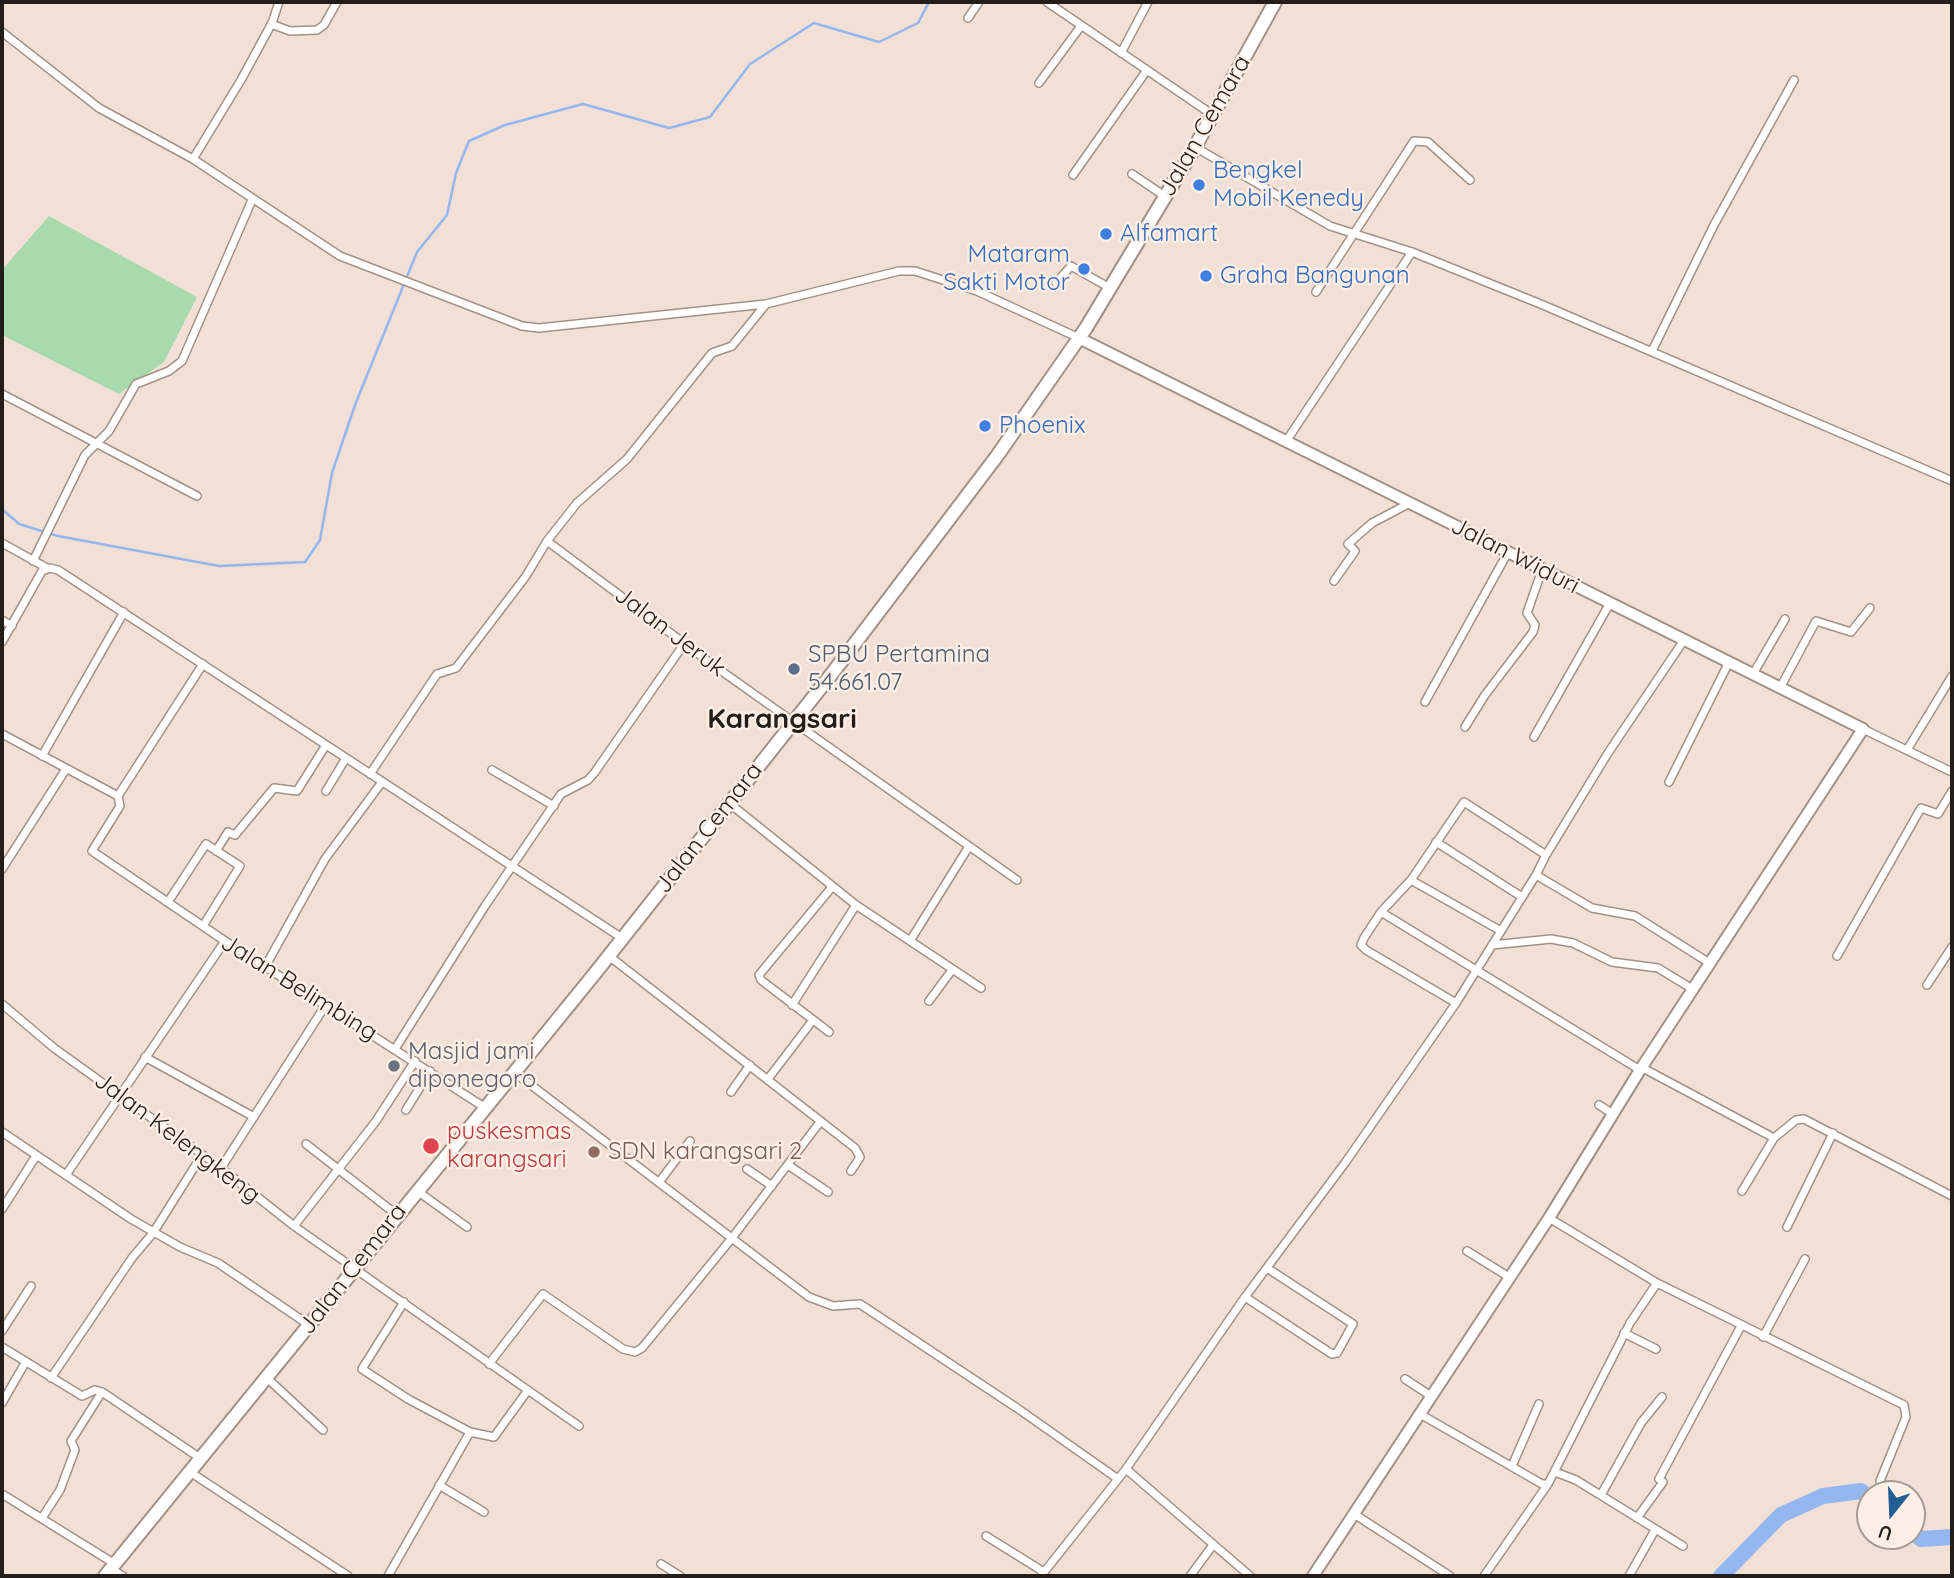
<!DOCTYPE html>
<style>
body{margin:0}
#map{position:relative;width:1954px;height:1578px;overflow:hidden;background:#f2e0d6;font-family:Quicksand,sans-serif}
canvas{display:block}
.frame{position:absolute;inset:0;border:4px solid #241e1a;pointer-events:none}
.north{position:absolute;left:1856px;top:1480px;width:70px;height:70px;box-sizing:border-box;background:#fdeee6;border:2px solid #a69b94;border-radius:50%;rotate:198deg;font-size:19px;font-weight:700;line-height:28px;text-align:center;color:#241e1a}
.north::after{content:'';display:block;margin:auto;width:24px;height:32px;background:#225d94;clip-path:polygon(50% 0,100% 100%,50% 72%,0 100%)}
</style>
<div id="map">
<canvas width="1954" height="1578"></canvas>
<div class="frame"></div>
<div class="north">U</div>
</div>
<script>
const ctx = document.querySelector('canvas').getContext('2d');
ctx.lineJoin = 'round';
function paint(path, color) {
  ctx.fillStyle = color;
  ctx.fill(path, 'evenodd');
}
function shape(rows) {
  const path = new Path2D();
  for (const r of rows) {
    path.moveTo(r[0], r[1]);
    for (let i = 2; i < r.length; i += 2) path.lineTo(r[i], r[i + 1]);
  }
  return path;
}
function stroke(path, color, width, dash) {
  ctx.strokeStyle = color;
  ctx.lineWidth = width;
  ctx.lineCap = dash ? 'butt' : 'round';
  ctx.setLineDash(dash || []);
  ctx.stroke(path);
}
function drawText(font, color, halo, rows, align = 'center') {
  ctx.font = font + ' Quicksand,sans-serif';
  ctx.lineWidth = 5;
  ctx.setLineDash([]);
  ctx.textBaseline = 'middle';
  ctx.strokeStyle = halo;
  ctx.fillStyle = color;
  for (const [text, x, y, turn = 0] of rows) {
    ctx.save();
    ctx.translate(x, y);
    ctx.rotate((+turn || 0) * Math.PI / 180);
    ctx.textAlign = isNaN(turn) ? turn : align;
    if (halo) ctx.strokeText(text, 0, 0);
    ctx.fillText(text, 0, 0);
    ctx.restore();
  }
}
paint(shape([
 [49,216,197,297,164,362,119,394,2,335,2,270]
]), '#a8daad');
stroke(shape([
 [2,509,19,524,58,536,219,566,305,562,320,540,332,473,355,405,417,252,447,215,456,173,469,141,505,125,583,104,669,128,710,117,750,64,814,23,879,42,918,23,929,2]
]), '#94b7f0', 2.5);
stroke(shape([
 [1912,1532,1921,1539,1952,1537],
 [1721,1576,1781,1515,1823,1496,1861,1491,1870,1499]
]), '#94b7f0', 16);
const street = shape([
 [1047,2,1213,115],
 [968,18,979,2],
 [271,24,290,31,317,30,324,25,337,2],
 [2,32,99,108,193,159,340,256,522,326,539,328,766,304,899,271,915,271,977,291,1079,338],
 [1121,53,1148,2],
 [1039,83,1081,26],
 [1195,147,1330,226,1412,252,1543,305,1952,481],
 [193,159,241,80,272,23,279,2],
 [1132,174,1166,197],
 [1073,175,1147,70],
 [1056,283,1071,266,1110,288],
 [1316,292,1414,141,1428,142,1470,180],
 [1652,351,1714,225,1794,80],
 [2,394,197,496],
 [1287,440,1412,252],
 [547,541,720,670,1017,880],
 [2,543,47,568],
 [33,561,85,455,109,431,136,384,169,371,182,361,252,200],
 [1334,581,1355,551,1348,544,1372,523,1410,503],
 [2,620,12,626],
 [2,642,42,571,50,568,58,570,622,938],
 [203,664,118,796,120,806,92,851,225,941,484,1107],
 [1753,674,1785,619],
 [1780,688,1816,621,1851,632,1870,608],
 [1425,702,1507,554],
 [1465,727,1485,695,1533,632,1535,625,1527,613,1542,570],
 [1863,729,1952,772],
 [2,734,118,796],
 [1534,737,1610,603],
 [1907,750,1952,676],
 [42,756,124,612],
 [492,770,554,806],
 [370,774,437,674,456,668,526,576,547,541,577,503,627,459,712,353,732,346,766,304],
 [1669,782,1729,662],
 [326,791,346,758],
 [729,803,856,905,981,988],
 [1436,842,1522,897],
 [216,851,228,832,235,835,274,788,297,791,326,745],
 [1546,855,1608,753,1684,640],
 [2,869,66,769],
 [1411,880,1501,931],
 [168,902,206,844,240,866,203,926],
 [1381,912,1640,1070],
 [910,941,968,848],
 [1492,945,1551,939,1573,943,1612,962,1658,968,1694,990],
 [609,956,855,1148,860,1157,851,1171],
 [1837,956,1921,808,1938,814,1952,791],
 [265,967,325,859,382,782],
 [1927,985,1952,947],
 [929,1001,952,970],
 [1456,1003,1366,950,1361,945,1364,938,1381,912,1411,880,1464,802,1546,855,1536,875],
 [2,1004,54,1048,221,1168,294,1226,579,1426],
 [792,1005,856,905],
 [829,1032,761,980,759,975,832,887],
 [395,1049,485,906,561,794,588,780,595,772,684,644],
 [145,1057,254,1117],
 [1641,1067,1774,1138,1796,1120,1804,1119,1952,1196],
 [514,1072,809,1297,833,1306,860,1304,1017,1408,1118,1479],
 [768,1079,813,1020],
 [731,1092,750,1065],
 [1599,1105,1613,1114],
 [406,1110,430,1071],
 [2,1132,131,1219,180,1247,218,1263,309,1325],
 [306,1144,397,1215],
 [788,1165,828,1192],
 [221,1168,325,1006],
 [747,1169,772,1186],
 [66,1175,225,941],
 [660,1181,690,1141],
 [416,1190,467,1227],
 [1742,1191,1774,1138],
 [2,1209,36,1156],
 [1549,1218,1657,1283,1904,1405,1906,1417,1880,1481],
 [294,1226,376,1121,415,1061],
 [1787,1227,1833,1133],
 [1467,1251,1509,1277],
 [1245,1297,1332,1354,1337,1353,1353,1324,1267,1268],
 [2,1331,31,1286],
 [1624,1333,1656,1349],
 [1763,1337,1805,1259],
 [2,1347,82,1396,95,1390,102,1392,200,1458],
 [489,1364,543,1294,623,1349,635,1352,642,1348,732,1238,820,1122],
 [51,1378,132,1258,153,1233,202,1155],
 [267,1378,323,1430],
 [1405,1379,1431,1396],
 [2,1403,25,1363],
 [1420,1414,1542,1484,1548,1484,1630,1323,1657,1283],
 [470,1432,494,1437,528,1390],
 [1512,1466,1539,1404],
 [1126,1469,1245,1297,1345,1163,1456,1003,1536,875,1592,908,1635,916,1711,964],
 [190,1472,348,1576],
 [1555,1472,1576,1480,1683,1546],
 [439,1485,484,1512],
 [2,1494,115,1564],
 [1601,1495,1641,1423,1662,1397],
 [1354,1514,1450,1576],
 [42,1518,60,1490,75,1450,71,1441,102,1392],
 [1637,1518,1663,1482,1659,1479,1741,1326],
 [986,1536,1044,1572],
 [661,1564,680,1576],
 [111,1569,123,1576],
 [388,1576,470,1432,408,1399,362,1369,404,1302],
 [1041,1576,1126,1469,1250,1576],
 [1190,1576,1213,1545],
 [1484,1576,1548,1484],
 [1629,1576,1655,1530]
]);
const secondary = shape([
 [1079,338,1863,729,1640,1070,1549,1218,1313,1576]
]);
const primary = shape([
 [105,1576,596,972,834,671,997,456,1086,328,1195,147,1275,2]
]);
stroke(street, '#a29187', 10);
stroke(secondary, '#a29187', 14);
stroke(primary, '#a29187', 16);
stroke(street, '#fff', 7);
stroke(secondary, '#fff', 10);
stroke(primary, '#fff', 12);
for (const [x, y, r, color] of [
 [1199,185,7,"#3f7fe0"],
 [1106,234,7,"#3f7fe0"],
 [1084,269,7,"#3f7fe0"],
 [1206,276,7,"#3f7fe0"],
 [985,426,7,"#3f7fe0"],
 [794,669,7,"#5c6f8a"],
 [394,1066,7,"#6b7280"],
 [431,1146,9,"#e0444e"],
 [594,1152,7,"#8d6e63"]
]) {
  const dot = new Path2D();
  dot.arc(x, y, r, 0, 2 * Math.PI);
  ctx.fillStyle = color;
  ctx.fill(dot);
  stroke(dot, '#fdeee6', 2.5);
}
drawText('24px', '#241e1a', '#fdeee6', [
 ["Jalan Cemara",1205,126,-60],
 ["Jalan Widuri",1515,556,27],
 ["Jalan Jeruk",670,632,37],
 ["Jalan Cemara",709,828,-52],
 ["Jalan Belimbing",299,988,32],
 ["Jalan Kelengkeng",177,1138,37],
 ["Jalan Cemara",353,1269,-52]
]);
drawText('24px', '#366cbe', '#fdeee6', [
 ["Bengkel",1213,171],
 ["Mobil Kenedy",1213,199],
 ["Alfamart",1120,234],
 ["Mataram",1070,255,"right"],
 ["Sakti Motor",1070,283,"right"],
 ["Graha Bangunan",1220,276],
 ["Phoenix",999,426]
], 'left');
drawText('24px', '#4e5e75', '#fdeee6', [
 ["SPBU Pertamina",808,655],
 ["54.661.07",808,683]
], 'left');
drawText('24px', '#5b616d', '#fdeee6', [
 ["Masjid jami",408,1052],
 ["diponegoro",408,1080]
], 'left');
drawText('24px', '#be3a42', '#fdeee6', [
 ["puskesmas",447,1132],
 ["karangsari",447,1160]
], 'left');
drawText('24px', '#785e54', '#fdeee6', [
 ["SDN karangsari 2",608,1152]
], 'left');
drawText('bold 28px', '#241e1a', '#fdeee6', [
 ["Karangsari",782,720]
]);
</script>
